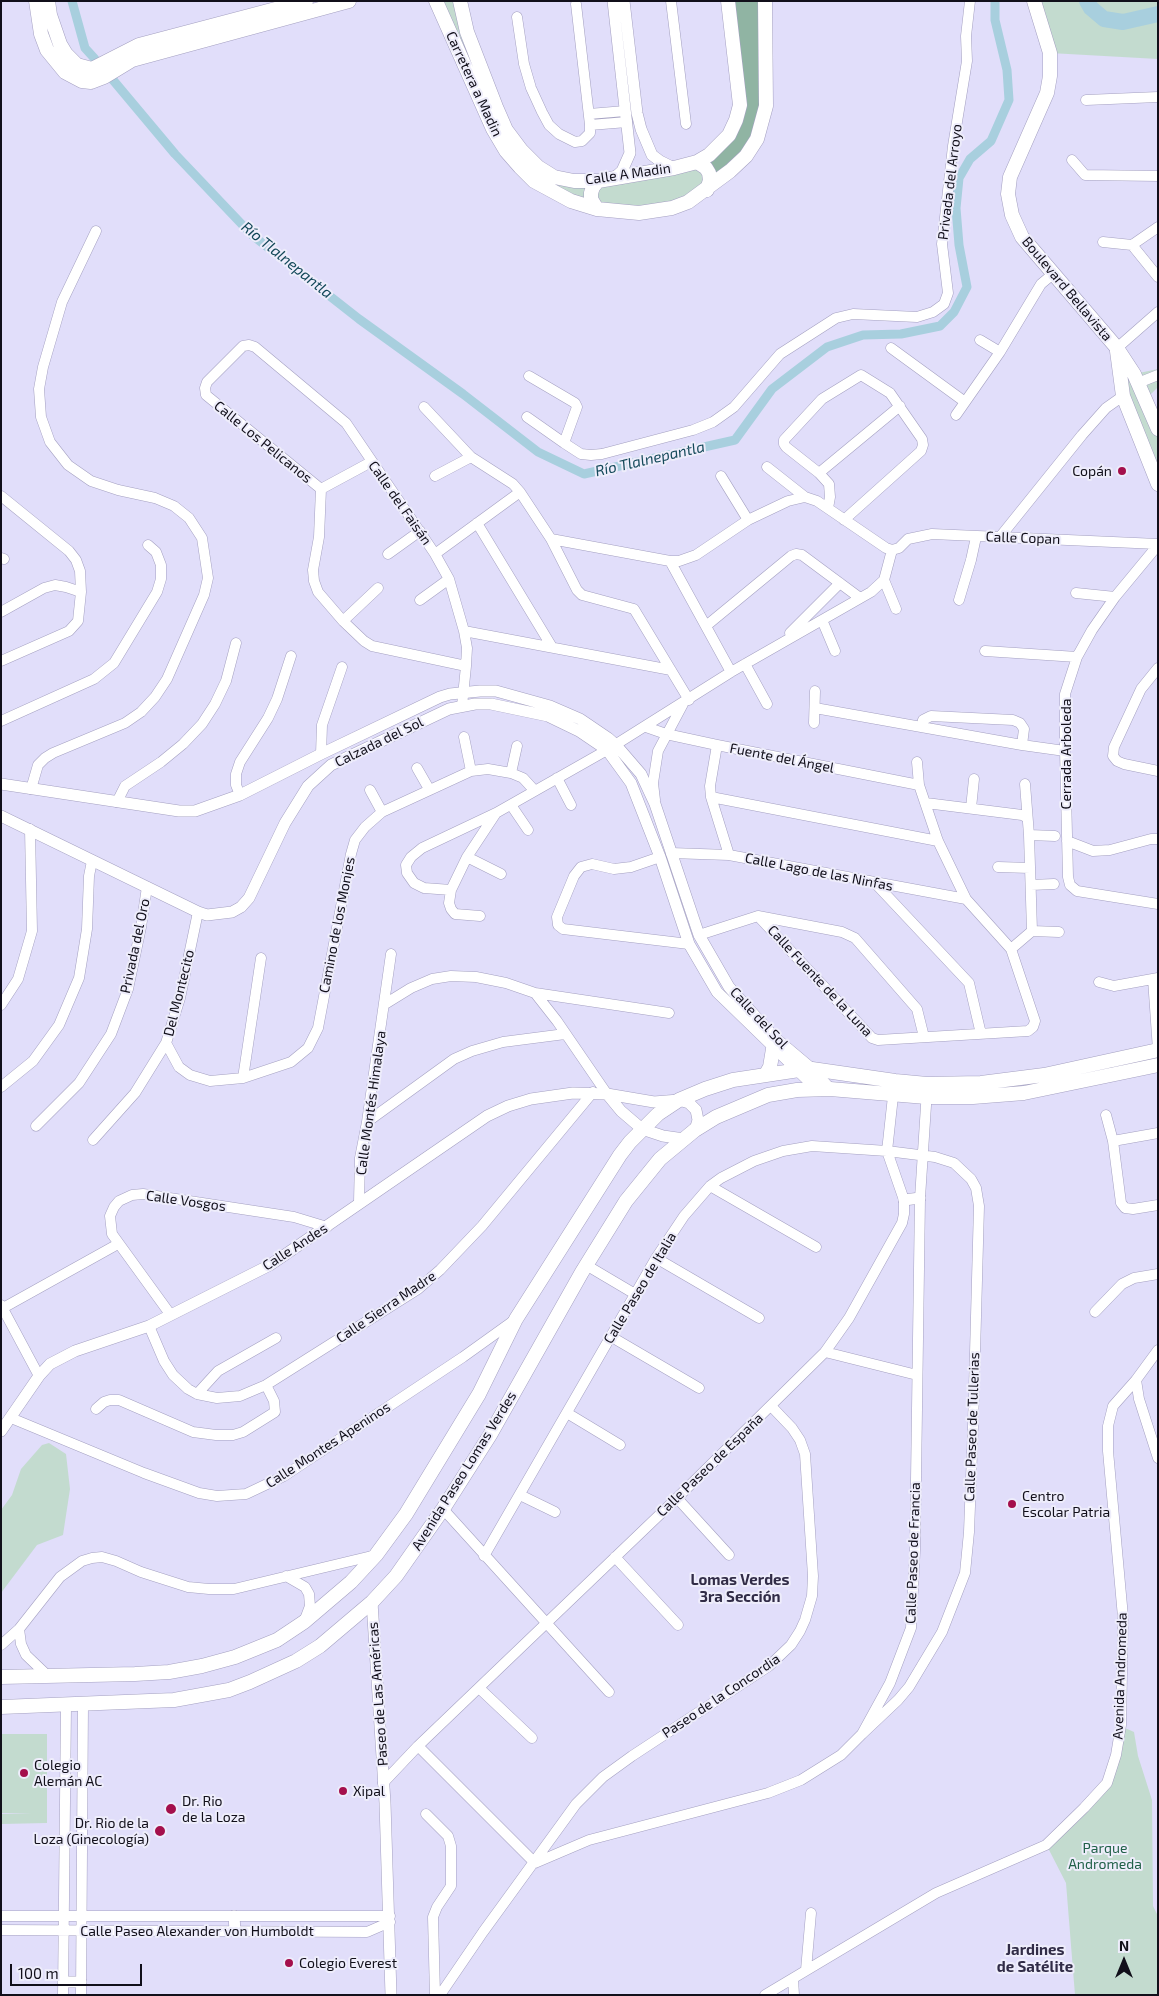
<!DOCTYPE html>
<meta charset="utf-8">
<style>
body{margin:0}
#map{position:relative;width:1159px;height:1996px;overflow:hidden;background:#e1defa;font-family:"Exo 2",sans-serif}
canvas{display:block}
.frame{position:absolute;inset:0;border:2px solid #110f1a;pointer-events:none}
.north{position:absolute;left:1099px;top:1936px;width:50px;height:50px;-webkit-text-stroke:4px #eeedfb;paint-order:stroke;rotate:0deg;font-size:14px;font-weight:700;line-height:20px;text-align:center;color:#110f1a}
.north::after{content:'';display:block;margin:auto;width:18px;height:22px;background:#110f1a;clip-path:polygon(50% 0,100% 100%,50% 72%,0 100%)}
.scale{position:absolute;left:10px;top:1964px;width:132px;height:22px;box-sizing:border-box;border:2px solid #110f1a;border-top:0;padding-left:6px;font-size:15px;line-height:18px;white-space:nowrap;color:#110f1a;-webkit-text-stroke:4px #eeedfb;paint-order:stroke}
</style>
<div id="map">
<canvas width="1159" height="1996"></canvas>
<div class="frame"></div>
<div class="north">N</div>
<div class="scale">100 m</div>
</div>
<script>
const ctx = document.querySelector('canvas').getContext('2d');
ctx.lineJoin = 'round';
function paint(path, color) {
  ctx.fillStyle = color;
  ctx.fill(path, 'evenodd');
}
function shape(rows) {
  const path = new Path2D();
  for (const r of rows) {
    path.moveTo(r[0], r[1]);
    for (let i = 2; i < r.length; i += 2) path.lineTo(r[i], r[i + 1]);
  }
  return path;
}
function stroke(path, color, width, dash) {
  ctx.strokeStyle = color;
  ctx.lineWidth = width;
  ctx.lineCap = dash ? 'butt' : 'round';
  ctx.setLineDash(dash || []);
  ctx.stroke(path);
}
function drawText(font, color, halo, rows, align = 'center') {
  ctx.font = font + ' "Exo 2",sans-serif';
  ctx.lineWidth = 4;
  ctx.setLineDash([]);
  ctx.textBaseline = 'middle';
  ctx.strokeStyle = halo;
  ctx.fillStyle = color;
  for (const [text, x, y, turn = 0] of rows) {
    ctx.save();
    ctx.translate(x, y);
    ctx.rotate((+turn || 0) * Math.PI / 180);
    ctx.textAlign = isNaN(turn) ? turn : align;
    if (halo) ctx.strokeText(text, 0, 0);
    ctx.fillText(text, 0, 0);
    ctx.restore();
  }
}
paint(shape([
 [436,1,460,1,521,150,574,181,697,162,710,180,688,202,622,212,534,181],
 [1034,1,1158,1,1158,59,1050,53],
 [1158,369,1158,387,1145,400,1158,429,1158,485,1120,377],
 [49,1443,66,1454,70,1489,63,1535,37,1545,1,1593,1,1510,12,1495,21,1469,42,1445],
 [1125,1728,1134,1732,1138,1756,1152,1800,1153,1906,1158,1916,1158,1995,1075,1995,1066,1883,1047,1846,1108,1786],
 [1,1734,47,1734,47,1823,1,1824,1,1814,32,1813,1,1813]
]), '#c3dbcf');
paint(shape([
 [728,1,765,1,767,90,757,139,707,190,709,155,736,120]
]), '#90b4a3');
stroke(shape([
 [72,1,85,48,95,59],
 [113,80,175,154,252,235,359,319,463,394,538,452,584,474,735,440,772,389,827,347,863,335,901,334,940,326,954,312,967,287,959,245,956,208,959,178,970,159,991,141,1009,100,1007,70,995,20,995,1]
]), '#a8cfde', 9);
stroke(shape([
 [1087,1,1091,8,1104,19,1123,22,1158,14]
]), '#a8cfde', 16);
const minor = shape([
 [671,1,686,124],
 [517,17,524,64,531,88,542,112,549,125,559,134,575,142,582,141,590,133,590,125,576,4],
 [1086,100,1158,97],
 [589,114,625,111],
 [590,125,627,122],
 [1072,160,1085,175,1158,176],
 [1103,242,1132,245,1158,227],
 [1132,245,1158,277],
 [980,340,1000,352],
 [891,348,965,402],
 [1117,348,1158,312],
 [529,376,575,403,577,407,564,443],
 [1138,383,1158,375],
 [424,407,471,457,513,484,520,492,551,539,577,590,582,595,634,609,689,700],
 [956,415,1000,352,1041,284,1053,274],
 [527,417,564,443,581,454,591,455,602,454,693,430,713,422,734,407,780,354,836,318,853,314,917,317,933,312,944,304,948,293,942,244,953,146,967,61,966,36,970,1],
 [767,467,805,497],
 [819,473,900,406],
 [435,476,471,457],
 [721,476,748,520],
 [321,489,371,462],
 [1,496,69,551,76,560,80,571,81,592,78,621,69,631,1,661],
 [828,508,830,497,829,484,819,473,786,447,784,444,784,440,822,399,861,375,890,393,922,439,923,445,921,451,844,520],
 [477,523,552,647],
 [1000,537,1082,435,1106,408,1123,396],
 [551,539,670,561,679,561,696,555,748,520,788,501,805,497,817,501,886,548,892,550],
 [1158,545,1115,597,1092,630,1077,657,1065,694,1065,751,1068,877,1070,885,1077,891,1158,904],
 [892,550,899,548,908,539,932,534,1158,544],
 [388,554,420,531],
 [435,554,520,492],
 [1,558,4,559],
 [670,561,731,672],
 [884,580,896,609],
 [1076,593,1115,597],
 [420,600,449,579],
 [959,600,971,560,976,537],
 [1,612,44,588,55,585,66,587,81,592],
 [822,620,835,651],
 [343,621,378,588],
 [706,626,791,556,796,554,802,555,860,598],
 [464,631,671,670],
 [790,633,840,583],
 [985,651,1077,657],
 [745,664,767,704],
 [1158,668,1141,689,1114,747,1113,756,1117,761,1124,764,1158,771],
 [462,706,466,666,467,648,464,631,449,579,435,554,346,423,255,347,249,345,243,346,207,382,205,388,206,395,321,489,319,537,313,570,314,581,318,592,343,621,364,641,372,646,466,666],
 [815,708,1022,745,1065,751],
 [1,721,94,679,114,663,157,592,161,579,161,565,156,552,148,545],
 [814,723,815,691],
 [646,727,666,734,717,745,919,785],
 [921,727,923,720,931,716,1013,720,1020,723,1024,729,1022,745],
 [464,737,471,771],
 [717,745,710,786,711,797,729,855],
 [321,754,322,725,342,667],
 [417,768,429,789],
 [511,773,517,746],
 [557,778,571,805],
 [31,789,38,765,45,758,53,753,125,723,141,712,155,697,167,679,204,595,208,578,202,538,189,518,174,506,155,498,118,490,91,481,68,465,50,442,41,417,39,389,43,367,62,302,96,231],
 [370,790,382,812],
 [240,795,236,785,236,774,240,762,268,718,277,699,291,656],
 [711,797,938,841],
 [655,800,653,783,658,751,683,704],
 [117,802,125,786,161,762,183,744,202,724,215,704,226,681,236,643],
 [926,803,1022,815,1026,817],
 [511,805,528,830],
 [971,808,974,779],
 [496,813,467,857,451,890,424,888,414,883,407,873,406,865,411,857,422,848,496,813,607,750,731,672,871,592,884,580,892,550],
 [1029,835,1055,836],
 [1067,841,1093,851,1110,850,1151,839,1158,839],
 [671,853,729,855,966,899],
 [467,857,501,874],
 [660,857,631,867,614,869,592,864,581,867,574,876,557,917,558,925,563,929,689,944],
 [998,867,1030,868],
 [875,883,969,983,981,1034],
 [1031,885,1054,884],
 [451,890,449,903,451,909,455,914,480,916],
 [758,916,872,1038,878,1040,1028,1031,1033,1027,1035,1021,1011,949,966,899,938,841,919,785,917,762],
 [1032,931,1059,932],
 [699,935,758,916,842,932,855,938,917,1009,924,1037],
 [1011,949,1032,931,1029,835,1025,784],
 [1153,979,1158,1050],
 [1099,982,1114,986,1158,978],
 [535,993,669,1013],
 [385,1004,411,988,432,979,451,976,476,977,506,983,535,993,557,1021,607,1094],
 [1,1005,18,979,32,931,30,829],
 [166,1043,179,1067,190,1075,210,1081,243,1078,291,1062,308,1048,318,1028,351,854,355,840,365,827,382,812,471,771,488,769,511,773,523,778,534,790],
 [243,1078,261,958],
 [1,1087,33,1061,59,1025,79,978,87,929,89,876,92,861],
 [1106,1115,1113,1141,1121,1203,1125,1208,1133,1209,1158,1205],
 [367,1122,454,1059,472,1051,503,1042,565,1034],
 [36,1126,79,1083,111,1034,128,989,141,927,147,887],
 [93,1140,135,1093,166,1043,180,998,198,912],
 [1113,1141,1158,1133],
 [710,1186,816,1247],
 [359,1202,360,1158,367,1122,391,954],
 [656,1258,759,1318],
 [586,1265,635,1294],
 [1,1305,39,1376],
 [3,1308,118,1244],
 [1095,1312,1122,1284,1134,1278,1158,1274],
 [170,1314,112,1234,110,1216,114,1207,119,1201,132,1195,143,1194,294,1217,327,1227],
 [149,1326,164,1361,173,1375,188,1389,197,1394,217,1398,240,1396,266,1385,418,1289,440,1270,482,1226,593,1092],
 [610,1336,699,1388],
 [825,1352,917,1375],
 [1136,1380,1139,1399,1158,1458],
 [197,1394,218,1371,276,1338],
 [96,1409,104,1402,110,1400,119,1400,193,1432,216,1435,233,1435,243,1432,275,1412,274,1401,266,1385],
 [567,1413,620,1445],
 [11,1418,144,1473,199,1493,217,1496,246,1494,284,1476,463,1357,516,1319],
 [520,1495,555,1512],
 [677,1498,729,1555],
 [443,1509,609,1692],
 [484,1556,656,1258,684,1216,710,1186,721,1178,754,1161,783,1151,812,1146,887,1151,935,1157,954,1163,971,1179,976,1188,979,1206,973,1427,969,1532,965,1573,942,1632,909,1687,898,1700,862,1734],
 [615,1557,678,1625],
 [286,1576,305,1587,309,1594,310,1606,304,1622],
 [19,1629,21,1644,26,1655,49,1677],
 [1,1645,19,1629,60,1577,82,1561,92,1558,102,1557,116,1561,141,1572,188,1587,209,1589,234,1589,376,1555],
 [479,1688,532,1738],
 [418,1746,535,1863],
 [383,1783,418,1746,677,1498,825,1352,849,1318,902,1223,904,1214,904,1200,887,1151,894,1087],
 [426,1814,448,1836,451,1846,451,1886,437,1907,433,1917,435,1995],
 [535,1863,589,1840,768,1793,801,1780,841,1755,862,1734,890,1683,911,1628,915,1550,920,1198,927,1090],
 [1,1916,390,1916],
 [1,1930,367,1932,390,1922],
 [806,1970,811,1913],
 [793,1979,794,1995],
 [63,1995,66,1705],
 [81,1995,83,1704],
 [440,1995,483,1932,576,1804,603,1777,632,1756,769,1666,791,1645,800,1631,805,1620,812,1596,813,1576,805,1454,800,1440,792,1428,771,1406],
 [765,1995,936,1893,1046,1845,1084,1808,1107,1783,1116,1755,1121,1725,1123,1617,1108,1451,1108,1426,1113,1406,1136,1380,1158,1350]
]);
const tertiary = shape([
 [613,1,630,153,622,171,614,178],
 [624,1,637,113,641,129,652,155,660,161,674,168],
 [1,784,179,811,195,811,240,795,321,754,440,697,450,694,480,691,496,691,550,706,580,719,608,738,616,745,641,774,655,804,699,935,729,987,774,1037,812,1069,830,1089],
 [1,816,198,912,207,915,232,912,241,907,249,898,285,823,308,786,331,765,449,709,475,704,491,704,548,716,579,731,607,750,631,783,660,857,689,944,717,992,817,1089],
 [607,1094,621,1111,642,1129,663,1136,684,1139],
 [904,1200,920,1198],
 [1,1431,39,1376,50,1364,75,1351,149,1326,270,1265,487,1116,508,1106,531,1099,573,1093,607,1094,654,1102,679,1100,689,1103,696,1110,698,1120,695,1130],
 [372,1602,385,1803,391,1995],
 [234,1916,235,1931],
 [63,1982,81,1982]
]);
const secondary = shape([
 [36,1,41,34,47,50,65,72,82,81,91,82,104,77,132,60,349,1],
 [48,1,50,15,60,44,66,54,77,65,92,69,139,45,306,1],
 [436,1,493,129,506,151,520,167,534,181,571,201,597,209,639,213,672,208,688,202,730,171,746,156,757,139,766,106,765,1],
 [460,1,467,32,496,107,506,130,521,150,538,167,554,177,574,181,598,181,674,168,697,162,709,155,729,135,736,120,740,105,728,1],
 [1034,1,1050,53,1050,76,1047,93,1010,177,1008,194,1012,215,1022,237,1117,348,1134,374,1158,429],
 [697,162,706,168,709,173,710,180,707,190],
 [597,209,591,199,591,193,593,187,598,181],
 [1117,351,1123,396,1158,484],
 [766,1074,770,1067,773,1049],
 [1,1677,135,1674,169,1672,202,1666,235,1657,277,1640,304,1622,351,1582,376,1555,406,1514,479,1394,516,1319,620,1155,630,1142,658,1114,679,1100,705,1089,733,1080,799,1070,812,1069,895,1081,927,1084,981,1083,1044,1075,1158,1050],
 [1,1707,174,1700,229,1690,250,1682,296,1661,320,1646,372,1602,396,1576,443,1509,490,1435,582,1272,626,1201,660,1159,695,1130,716,1117,768,1095,797,1090,830,1089,926,1097,973,1097,1024,1093,1158,1065]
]);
stroke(minor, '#a4a0c1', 11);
stroke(tertiary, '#a4a0c1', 12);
stroke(secondary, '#a4a0c1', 15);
stroke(minor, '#fff', 10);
stroke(tertiary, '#fff', 11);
stroke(secondary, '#fff', 14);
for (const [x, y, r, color] of [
 [1122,471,5,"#a40f4c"],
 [1012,1504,5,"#a40f4c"],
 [24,1773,5,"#a40f4c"],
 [343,1791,5,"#a40f4c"],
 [171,1809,6,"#a40f4c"],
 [160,1831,6,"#a40f4c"],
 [289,1963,5,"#a40f4c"]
]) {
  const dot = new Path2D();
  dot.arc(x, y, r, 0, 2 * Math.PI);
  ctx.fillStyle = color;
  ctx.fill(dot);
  stroke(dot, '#eeedfb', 2);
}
drawText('14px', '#110f1a', '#eeedfb', [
 ["Carretera a Madin",474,84,65],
 ["Calle A Madin",628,174,-8],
 ["Privada del Arroyo",950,182,-83],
 ["Boulevard Bellavista",1067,289,50],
 ["Calle Los Pelicanos",263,442,39],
 ["Calle del Faisán",400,503,55],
 ["Calle Copan",1023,538,2],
 ["Calzada del Sol",379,742,-26],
 ["Cerrada Arboleda",1066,754,-90],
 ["Fuente del Ángel",782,758,11],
 ["Calle Lago de las Ninfas",819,872,11],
 ["Camino de los Monjes",337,925,-79],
 ["Privada del Oro",135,946,-78],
 ["Calle Fuente de la Luna",820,981,47],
 ["Del Montecito",179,993,-76],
 ["Calle del Sol",759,1018,47],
 ["Calle Montés Himalaya",371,1103,-82],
 ["Calle Vosgos",186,1201,8],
 ["Calle Andes",295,1247,-33],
 ["Calle Paseo de Italia",640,1288,-59],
 ["Calle Sierra Madre",386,1307,-34],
 ["Calle Paseo de Tullerias",972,1427,-88],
 ["Calle Montes Apeninos",328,1445,-33],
 ["Calle Paseo de España",710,1465,-44],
 ["Avenida Paseo Lomas Verdes",464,1471,-58],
 ["Calle Paseo de Francia",913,1553,-88],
 ["Avenida Andromeda",1120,1676,-88],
 ["Paseo de Las Américas",378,1694,-94],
 ["Paseo de la Concordia",721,1696,-34],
 ["Calle Paseo Alexander von Humboldt",197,1931]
]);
drawText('14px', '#110f1a', '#eeedfb', [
 ["Copán",1112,471,"right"],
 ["Centro",1022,1496],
 ["Escolar Patria",1022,1512],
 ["Colegio",34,1765],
 ["Alemán AC",34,1781],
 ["Xipal",353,1791],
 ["Dr. Rio",182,1801],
 ["de la Loza",182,1817],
 ["Dr. Rio de la",149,1823,"right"],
 ["Loza (Ginecología)",149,1839,"right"],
 ["Colegio Everest",299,1963]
], 'left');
drawText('14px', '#206048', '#eeedfb', [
 ["Parque",1105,1848],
 ["Andromeda",1105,1864]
]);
drawText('italic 15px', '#14495a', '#eeedfb', [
 ["Río Tlalnepantla",287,260,39],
 ["Río Tlalnepantla",650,459,-13]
]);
drawText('bold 15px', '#312c47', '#eeedfb', [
 ["Lomas Verdes",740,1580],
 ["3ra Sección",740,1597],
 ["Jardines",1035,1950],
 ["de Satélite",1035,1967]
]);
</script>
